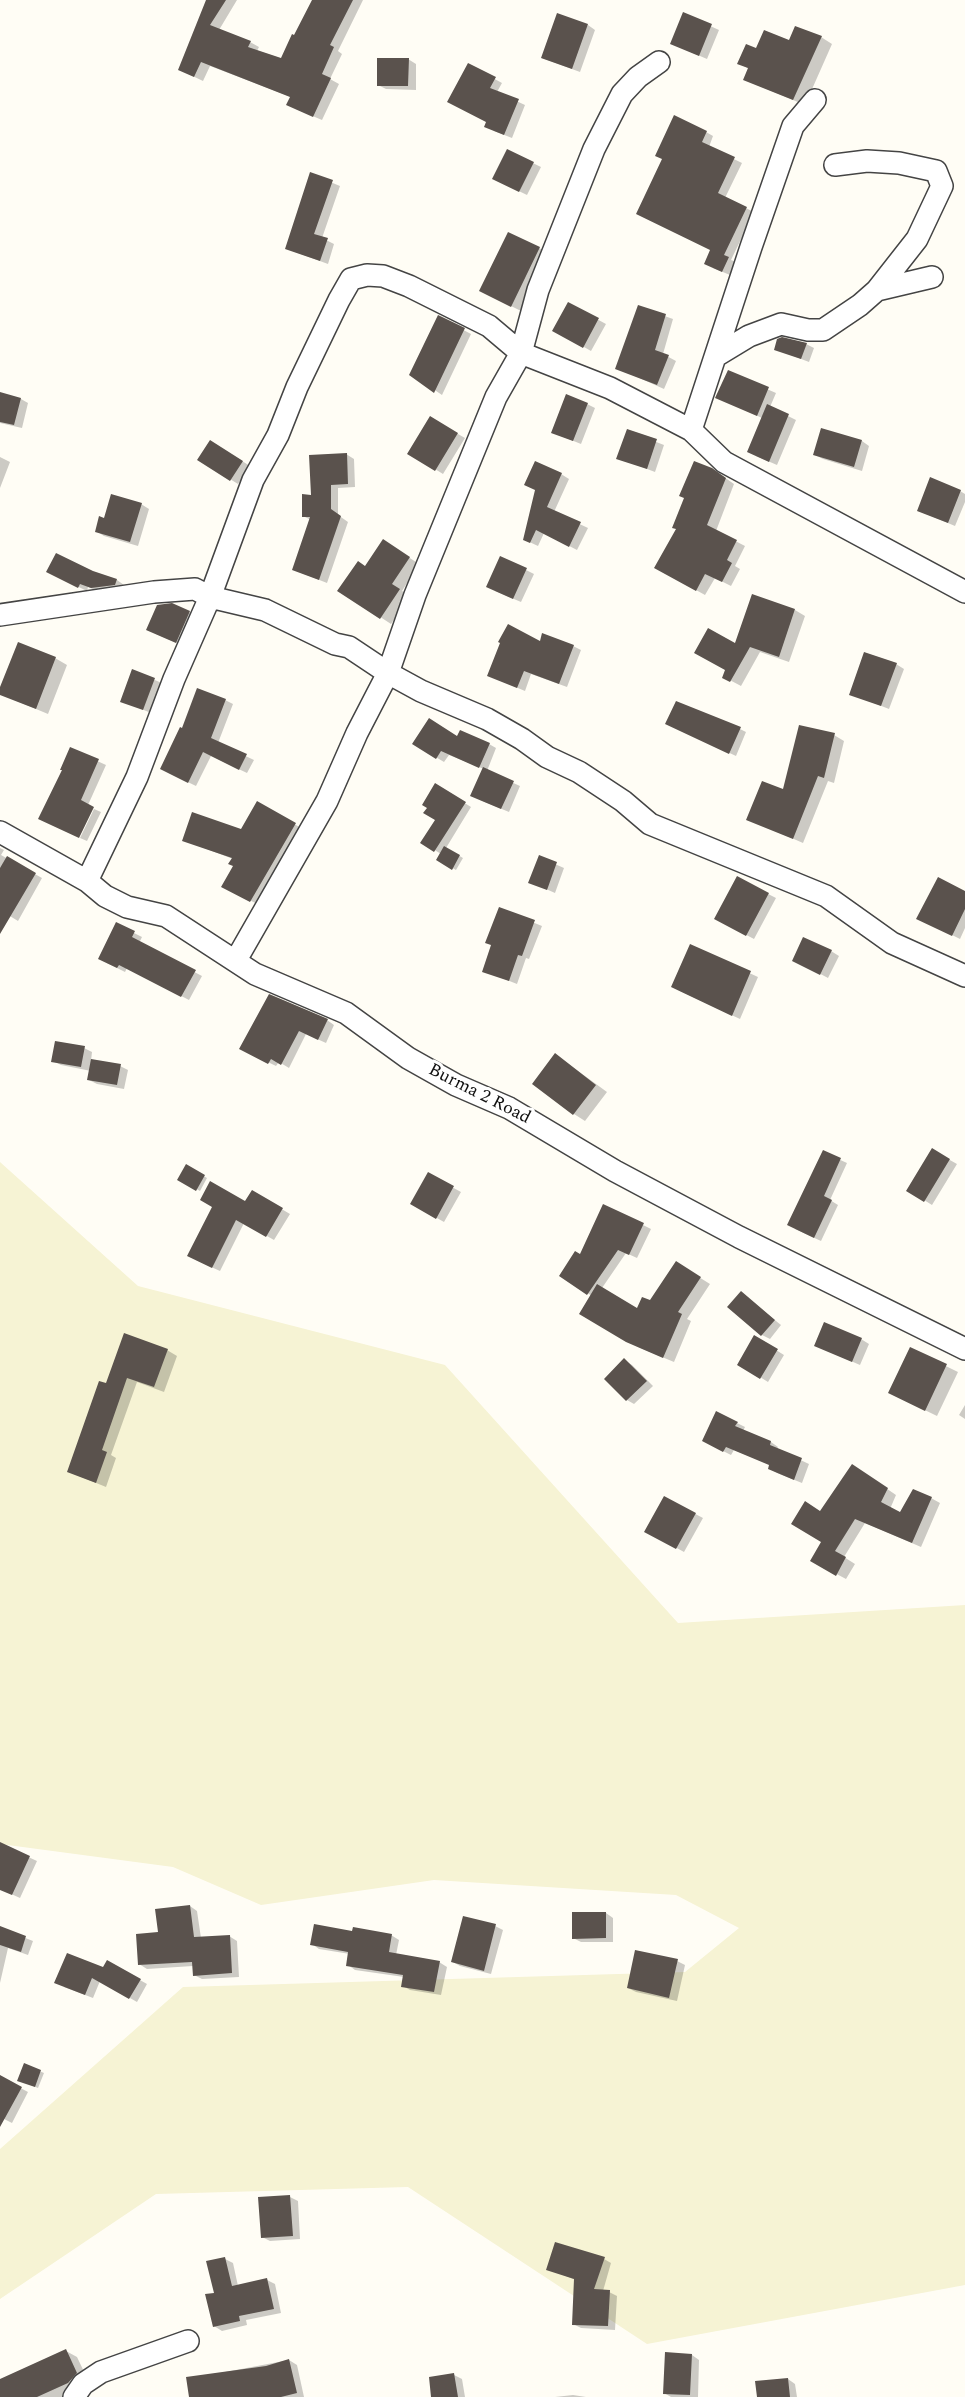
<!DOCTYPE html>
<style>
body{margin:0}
canvas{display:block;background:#fffdf5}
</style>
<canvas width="965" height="2397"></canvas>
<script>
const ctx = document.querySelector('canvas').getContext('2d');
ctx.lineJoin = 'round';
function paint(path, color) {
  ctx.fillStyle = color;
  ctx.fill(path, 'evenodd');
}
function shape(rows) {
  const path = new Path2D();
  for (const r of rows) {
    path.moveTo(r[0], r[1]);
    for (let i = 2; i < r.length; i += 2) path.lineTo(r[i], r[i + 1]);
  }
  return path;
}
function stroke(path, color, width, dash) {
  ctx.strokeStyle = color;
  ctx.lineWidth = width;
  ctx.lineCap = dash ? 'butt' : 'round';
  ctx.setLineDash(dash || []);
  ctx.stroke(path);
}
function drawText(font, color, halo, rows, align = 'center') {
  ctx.font = font + ' Spectral,serif';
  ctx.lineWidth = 6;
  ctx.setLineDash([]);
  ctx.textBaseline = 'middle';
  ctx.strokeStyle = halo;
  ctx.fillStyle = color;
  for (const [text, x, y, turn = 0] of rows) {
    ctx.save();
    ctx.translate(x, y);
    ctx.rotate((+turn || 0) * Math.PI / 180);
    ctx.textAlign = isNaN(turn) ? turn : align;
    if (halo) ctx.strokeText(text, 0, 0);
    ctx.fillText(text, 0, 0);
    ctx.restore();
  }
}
paint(shape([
 [0,1162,138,1286,445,1365,678,1623,965,1605,965,2285,647,2344,408,2187,156,2194,0,2299,0,2149,183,1987,685,1972,739,1928,676,1895,434,1880,261,1905,173,1867,0,1844]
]), '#f6f3d4');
paint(shape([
 [208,0,237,0,219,30,250,42,259,47,257,51,282,60,314,0,363,0,338,51,342,54,330,79,339,84,322,120,296,109,291,97,210,66,203,81,180,70],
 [684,14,719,30,707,59,672,44],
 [588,25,595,30,580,72,542,58],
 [821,37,832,44,805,105,745,80,749,69,739,63,757,50],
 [408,59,416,64,416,90,386,89,378,85],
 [469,65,502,83,497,92,525,105,512,138,494,131,488,122],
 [706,132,713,136,709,147,742,163,725,198,754,212,731,260,736,262,730,275,713,268,712,250,664,159],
 [508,151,541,167,527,195,502,183],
 [311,174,340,186,322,238,334,244,328,264,287,249],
 [539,248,551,255,523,312,493,297],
 [569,304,606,324,591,351,554,330],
 [639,307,673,319,663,354,676,361,664,389,617,368],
 [439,317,471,334,442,395,411,374],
 [806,344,814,348,809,362,775,349],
 [728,372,776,393,770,407,796,420,777,465,756,456,762,418,725,401],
 [0,394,21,399,28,403,22,428,0,423],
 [587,404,595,408,581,444,561,436],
 [430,418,465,438,443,474,409,453],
 [628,431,664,445,655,472,618,458],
 [862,441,869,446,862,471,823,459,815,455],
 [218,446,250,466,238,484,199,460],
 [346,454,354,459,355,487,338,488,338,515,348,522,327,583,294,570,311,520,303,516,313,496],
 [0,457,10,462,0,488],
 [561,474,569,479,554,512,588,528,577,550,544,533,538,546,525,540],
 [721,475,734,484,716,531,745,546,735,566,740,569,731,586,715,578,705,595,656,568,678,529,686,498],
 [960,491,965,494,965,502,955,526,919,511],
 [141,504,149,509,138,546,104,536,96,531,105,520],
 [393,547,419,564,402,591,410,596,391,624,339,590],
 [526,570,534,574,521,602,495,591],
 [92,572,117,580,124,585,123,589,100,592,88,587,87,591,56,576],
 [795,610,805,616,789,662,760,652,741,686,724,677,736,645],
 [189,612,197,617,184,646,156,634],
 [540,643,573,646,581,650,567,687,531,674,525,691,489,676],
 [55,658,67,665,48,714,0,694,0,691],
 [896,664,904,669,889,709,851,694],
 [133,671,162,683,151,713,122,701],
 [225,700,233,704,218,743,254,760,247,773,211,756,196,786,169,773,183,730],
 [674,727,740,729,746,732,736,756],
 [834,735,844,741,834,783,828,781,803,843,748,819,784,791],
 [458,738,489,744,496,748,487,771,520,786,509,812,480,800,484,769,449,755,444,762,414,744],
 [71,749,106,765,88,805,78,837],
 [436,785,471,807,446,848,463,858,456,870,438,860,441,854,422,842,437,820,429,807],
 [257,803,303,829,259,905,223,886,235,866,233,859,183,840,242,831],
 [94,809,101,812,87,841,80,838],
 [0,848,4,850,1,855,42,878,18,921,0,910],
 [539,857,564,868,555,893,530,882],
 [737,878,776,898,754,939,716,919],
 [965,892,965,928,960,939,926,922],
 [500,909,542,926,529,959,526,958,517,984,484,971,493,945],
 [116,924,142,937,139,943,202,976,189,1000,127,968,125,972,107,963],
 [691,946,758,977,740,1019,680,991],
 [831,951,839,956,828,978,794,960],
 [327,1020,334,1025,326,1043,306,1034,289,1068,279,1062,276,1066,241,1049],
 [84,1048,92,1052,91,1061,120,1066,128,1070,124,1089,97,1084,89,1080,91,1071,61,1065,53,1061],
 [556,1055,607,1092,585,1121,574,1114],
 [932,1150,957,1164,932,1205,908,1190],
 [823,1152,847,1163,830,1200,838,1205,821,1241,795,1229],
 [187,1166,207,1178,200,1191,179,1179],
 [428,1174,461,1192,444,1222,412,1204],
 [253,1192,290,1214,274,1240,244,1223,220,1271,196,1260],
 [643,1225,651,1229,637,1258,626,1253,602,1288,638,1310,651,1302,686,1269,710,1284,687,1319,691,1321,674,1362,638,1347,581,1313,592,1296,561,1276,581,1256],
 [741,1293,781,1325,770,1339,762,1335],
 [755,1337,784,1355,768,1382,739,1364],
 [861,1339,869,1344,860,1365,816,1346],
 [911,1349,958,1372,937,1416,902,1399],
 [167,1350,177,1356,164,1392,137,1382,111,1455,116,1458,106,1487,69,1472,106,1385],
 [624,1360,632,1365,653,1386,634,1404,627,1400],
 [965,1405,965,1419,959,1415],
 [737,1423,745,1427,743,1431,771,1442,778,1447,777,1449,809,1464,802,1483,777,1473,770,1469,771,1465,734,1450,731,1455,711,1445],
 [861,1471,896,1495,890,1509,900,1514,931,1498,940,1503,921,1547,865,1523,844,1557,855,1564,846,1579,812,1561,823,1542,821,1512],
 [665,1498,703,1518,684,1552,646,1531],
 [0,1844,37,1861,20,1898,0,1889],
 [190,1906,197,1911,201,1938,229,1936,237,1941,239,1977,202,1979,194,1975,193,1966,147,1969,139,1964,160,1934],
 [606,1913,613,1918,613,1942,581,1942,573,1938],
 [495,1926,503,1930,491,1974,460,1966,453,1962],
 [0,1928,33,1941,28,1955,8,1948,0,1983],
 [353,1933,391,1935,399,1940,396,1955,439,1962,447,1967,441,1995,410,1990,403,1986,404,1977,355,1970,348,1965,350,1954,319,1949,312,1944],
 [677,1961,685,1965,677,2001,636,1992,628,1988],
 [108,1962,147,1984,137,2002,100,1981,93,1998,64,1987,104,1969],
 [25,2065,44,2073,38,2088,23,2082],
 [0,2077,28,2092,12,2123,0,2117],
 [290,2197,298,2201,300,2239,270,2241,262,2237],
 [225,2259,233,2263,238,2286,267,2280,275,2284,281,2313,246,2320,247,2325,222,2331,214,2326,215,2294],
 [604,2259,611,2263,603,2291,609,2292,617,2296,615,2330,581,2328,573,2324,576,2280,548,2269],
 [66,2351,77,2357,88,2380,80,2389,63,2397,0,2397,0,2381],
 [692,2355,699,2360,698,2397,671,2397,664,2393],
 [289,2360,297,2365,304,2397,191,2397,188,2379],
 [454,2375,462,2379,465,2397,432,2397],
 [788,2379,795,2384,797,2397,759,2397],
 [573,2395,586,2397,555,2397]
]), '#0003');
paint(shape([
 [206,0,226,0,210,25,251,41,248,47,281,58,292,34,294,35,312,0,353,0,330,45,334,47,322,74,331,78,313,117,286,105,290,97,201,62,194,77,178,70],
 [683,12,712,24,699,56,670,44],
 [557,13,588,24,572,69,541,58],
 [795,26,822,36,793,100,743,80,748,68,737,64,746,44,756,48,764,30,789,40],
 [377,58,409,58,408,86,377,86],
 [468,63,496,77,490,88,519,99,504,135,484,127,486,122,447,102],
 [674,115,707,131,702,142,735,157,718,193,747,207,724,255,729,257,722,272,704,264,710,250,636,214,662,159,655,156],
 [507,149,534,162,519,192,492,179],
 [310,172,333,180,314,234,328,238,320,261,285,249],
 [508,232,540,247,511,307,479,291],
 [568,302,599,318,583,348,552,331],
 [638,305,666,314,655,350,669,355,657,385,615,369],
 [438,315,465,328,434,393,409,375],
 [782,337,807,343,801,359,774,350,777,339],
 [728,370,769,387,757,416,715,398],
 [0,392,21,398,14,425,0,422],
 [566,394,588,403,573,441,551,433],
 [767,404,789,414,769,462,747,452],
 [430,416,458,433,435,471,407,454],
 [821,428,862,440,854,467,813,455],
 [627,429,657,439,647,469,616,459],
 [210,440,243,461,230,481,197,460],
 [347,453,348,484,331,485,331,509,341,516,319,580,292,570,310,517,302,517,302,494,311,495,309,455],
 [535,461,562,473,547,507,581,522,569,547,536,530,530,543,523,540,535,490,524,485],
 [694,461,712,468,726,478,707,525,737,540,727,560,732,563,722,582,705,574,696,591,654,568,676,529,672,528,684,498,679,496],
 [930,477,961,490,948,523,917,511],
 [111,494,142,503,130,542,95,532,99,516,104,518],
 [383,539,410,557,392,584,400,589,380,619,337,591,358,561,365,566],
 [56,553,93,571,117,579,115,585,91,588,80,584,78,588,46,572],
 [500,556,527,568,513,599,486,587],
 [752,594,795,609,779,657,750,647,730,682,722,678,725,670,694,653,708,628,735,643],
 [172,603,190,611,176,643,146,630,157,605],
 [508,624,540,641,542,633,574,645,559,684,524,671,517,688,487,676,500,643,498,642],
 [18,642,56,657,36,709,0,695,0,687],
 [864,652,897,663,881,706,849,695],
 [132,669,155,678,143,710,120,702],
 [197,688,226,699,211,738,247,754,239,770,203,752,188,783,160,769,180,727,182,728],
 [676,701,741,727,729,754,665,724],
 [429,718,457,736,460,730,490,743,479,768,441,751,436,759,412,744],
 [799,725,835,733,824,778,818,776,793,839,746,820,762,781,783,789],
 [70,747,99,759,81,800,94,807,79,838,38,819,62,770,60,770],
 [483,767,514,781,501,809,470,796],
 [435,783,466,802,434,852,420,843,435,820,423,813,427,808,422,805],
 [257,801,296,823,250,902,221,887,233,866,228,864,232,858,182,841,192,812,241,829],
 [444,846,460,855,452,870,436,860],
 [539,855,557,862,547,890,528,883],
 [7,856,36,873,0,934,0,868],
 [737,876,769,893,746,936,714,919],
 [938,877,965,891,965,909,952,936,916,919],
 [499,907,535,920,522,956,518,955,509,981,482,972,491,945,485,943],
 [116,922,135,931,132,937,196,970,181,997,119,965,117,968,98,959],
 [803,937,832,950,820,975,792,961],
 [690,944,751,971,732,1016,671,987],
 [269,994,328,1019,318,1040,299,1031,281,1065,271,1059,268,1064,239,1049],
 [55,1041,85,1046,81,1067,51,1062],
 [555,1053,596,1085,573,1115,532,1084],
 [91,1059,121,1064,117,1085,87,1080],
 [932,1148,950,1159,924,1202,906,1191],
 [823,1150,841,1158,824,1196,832,1200,814,1238,787,1225],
 [186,1164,205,1175,196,1191,177,1180],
 [428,1172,454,1186,436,1219,410,1204],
 [210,1181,245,1201,252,1190,283,1208,266,1237,236,1220,212,1268,187,1256,212,1207,200,1200],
 [603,1204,644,1223,629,1255,618,1250,587,1295,559,1276,575,1251,580,1254],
 [676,1261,701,1277,678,1312,682,1314,663,1358,626,1342,579,1314,597,1284,637,1308,642,1297,650,1300],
 [741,1291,775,1320,761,1336,727,1307],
 [824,1322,862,1338,852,1362,814,1346],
 [124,1333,168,1349,154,1387,127,1378,102,1450,107,1452,96,1483,67,1472,99,1381,106,1383],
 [754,1335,778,1349,760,1379,737,1365],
 [910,1347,947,1364,925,1411,888,1393],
 [624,1358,647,1381,626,1401,604,1379],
 [716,1411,738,1422,735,1426,771,1441,770,1445,802,1458,794,1480,768,1469,769,1465,726,1447,723,1452,702,1441],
 [852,1464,888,1488,881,1502,900,1512,913,1489,932,1497,912,1543,855,1519,835,1551,846,1557,836,1576,810,1561,821,1542,791,1524,805,1501,820,1511],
 [664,1496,696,1513,676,1549,644,1532],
 [0,1842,30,1856,12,1895,0,1890],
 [190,1905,194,1937,230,1935,232,1973,193,1976,192,1962,138,1965,136,1934,158,1932,155,1909],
 [572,1912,606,1912,606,1938,572,1939],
 [463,1916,496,1924,484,1971,451,1962],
 [314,1924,352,1931,353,1927,392,1934,389,1952,440,1961,434,1992,401,1987,403,1975,346,1966,348,1952,310,1945],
 [0,1926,26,1936,21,1952,0,1945],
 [635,1950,678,1959,669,1998,627,1988],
 [67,1953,103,1967,107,1960,141,1979,129,1999,92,1978,85,1995,54,1983],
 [24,2063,41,2070,35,2087,17,2081],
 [0,2075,22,2087,0,2127],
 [290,2195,293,2236,261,2238,258,2197],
 [555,2242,605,2257,594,2289,610,2290,608,2326,572,2325,574,2279,546,2270],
 [225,2257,232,2286,267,2278,274,2309,239,2316,240,2321,213,2327,205,2294,214,2293,206,2261],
 [66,2349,77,2373,68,2383,37,2397,0,2397,0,2379],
 [665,2352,692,2354,690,2395,663,2394],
 [289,2359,297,2393,281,2397,189,2397,186,2377,266,2366],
 [454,2373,458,2397,431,2397,429,2377],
 [788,2378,790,2397,757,2397,755,2381]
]), '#5a524d');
const minor = shape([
 [877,290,932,277],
 [716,356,749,336,781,324,808,330,823,330,860,305,877,290,917,239,942,186,936,171,899,163,867,161,835,165],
 [691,430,751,247,793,126,815,100],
 [0,615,154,592,195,589,210,597,265,610,335,644,349,647,388,673,415,595,496,397,521,353,538,290,594,149,622,94,638,77,659,62],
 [0,832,87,881,105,896,127,907,166,916,255,974,346,1013,408,1058,456,1085,509,1108,615,1171,739,1237,965,1349],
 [87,881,137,777,174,679,210,597,253,480,278,435,297,387,339,300,351,279,367,275,383,276,409,286,489,326,521,353,610,388,691,430,724,462,965,592],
 [236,960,327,801,357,733,388,673,421,691,487,719,522,739,547,757,579,772,623,801,650,824,826,896,892,943,965,976],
 [74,2397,83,2384,101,2372,188,2341]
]);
stroke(minor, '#444', 24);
stroke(minor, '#fff', 21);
drawText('18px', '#111', '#fff', [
 ["Burma 2 Road",479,1095,27]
]);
</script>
